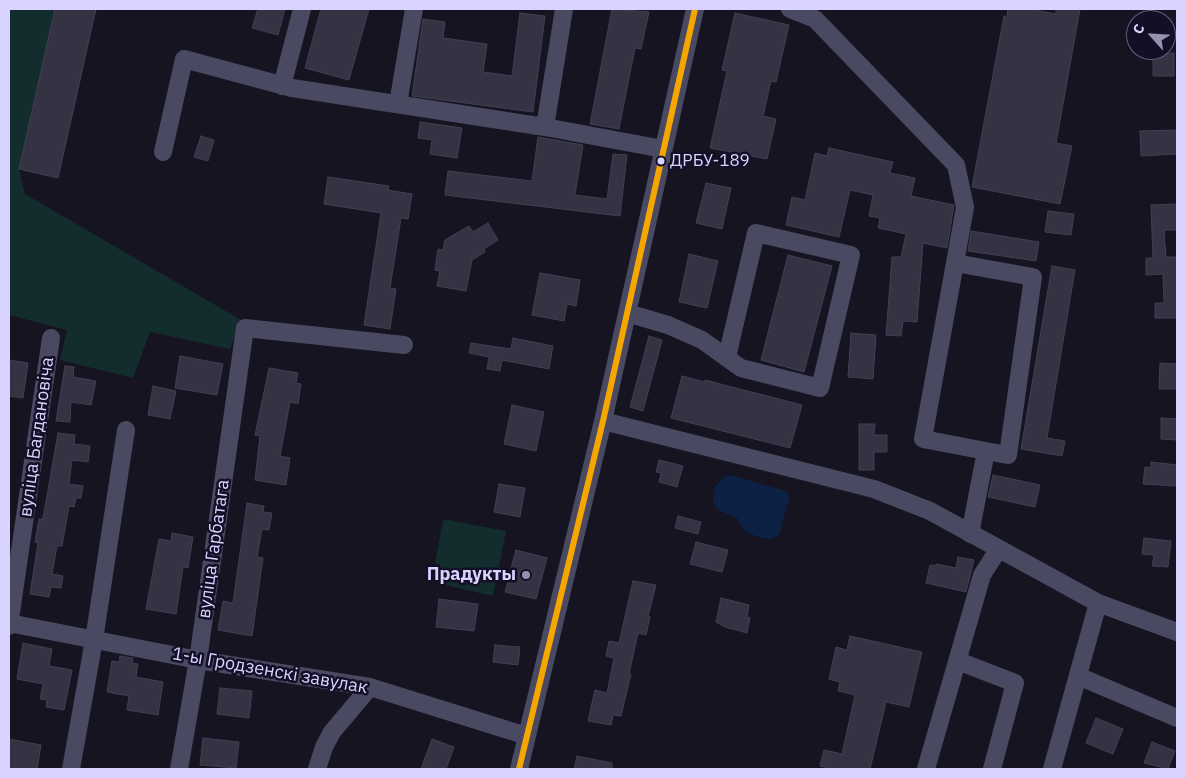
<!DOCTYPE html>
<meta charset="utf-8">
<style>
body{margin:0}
#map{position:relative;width:1186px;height:778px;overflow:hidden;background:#161421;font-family:"IBM Plex Sans",sans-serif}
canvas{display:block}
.frame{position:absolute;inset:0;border:10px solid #d9d4ff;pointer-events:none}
.north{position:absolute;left:1126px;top:10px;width:50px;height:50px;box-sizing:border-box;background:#130f26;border:1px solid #625e7d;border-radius:50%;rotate:296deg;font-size:14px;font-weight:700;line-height:20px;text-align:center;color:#d9d4ff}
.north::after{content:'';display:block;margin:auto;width:18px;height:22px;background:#9591b1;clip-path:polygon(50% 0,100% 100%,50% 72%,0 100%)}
</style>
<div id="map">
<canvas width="1186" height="778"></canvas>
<div class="frame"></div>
<div class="north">С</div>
</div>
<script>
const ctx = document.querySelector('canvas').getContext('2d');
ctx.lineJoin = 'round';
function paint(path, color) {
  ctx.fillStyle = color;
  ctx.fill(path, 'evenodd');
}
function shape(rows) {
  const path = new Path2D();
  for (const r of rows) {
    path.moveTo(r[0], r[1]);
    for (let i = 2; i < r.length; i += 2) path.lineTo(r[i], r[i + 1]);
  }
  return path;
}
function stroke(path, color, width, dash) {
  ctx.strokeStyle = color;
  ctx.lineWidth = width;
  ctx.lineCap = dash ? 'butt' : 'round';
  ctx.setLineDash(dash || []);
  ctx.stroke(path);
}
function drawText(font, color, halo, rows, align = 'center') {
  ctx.font = font + ' "IBM Plex Sans",sans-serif';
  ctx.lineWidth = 5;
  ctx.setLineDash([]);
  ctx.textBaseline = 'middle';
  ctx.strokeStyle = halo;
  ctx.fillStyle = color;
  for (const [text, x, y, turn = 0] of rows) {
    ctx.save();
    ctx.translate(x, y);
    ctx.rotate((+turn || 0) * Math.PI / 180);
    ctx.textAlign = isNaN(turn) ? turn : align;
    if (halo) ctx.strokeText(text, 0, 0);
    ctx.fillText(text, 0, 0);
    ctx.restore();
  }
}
paint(shape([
 [9,9,55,9,19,169,25,194,241,320,230,349,150,332,133,378,60,360,67,330,9,315],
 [443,519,506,531,493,596,432,582]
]), '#132c2d');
paint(shape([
 [730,475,786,491,790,496,779,535,771,539,758,537,745,531,737,518,718,510,713,502,715,487,723,477]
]), '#0d2144');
const building = shape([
 [55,9,96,9,58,178,19,169,55,9],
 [258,9,285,9,278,35,252,28,258,9],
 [321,9,369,9,349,80,305,68,321,9],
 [612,9,649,12,641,49,635,48,619,129,590,124,612,9],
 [1008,9,1028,9,1056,14,1056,9,1080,9,1056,143,1072,146,1060,204,972,187,1004,16,1007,17,1008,9],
 [520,13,545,16,533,112,412,96,423,19,445,22,443,38,487,44,483,72,512,76,520,13],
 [735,13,789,25,776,82,771,81,763,116,776,119,767,159,710,148,727,71,722,70,735,13],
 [1153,53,1174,53,1174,76,1153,76,1153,53],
 [420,122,462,128,457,158,430,154,432,140,418,138,420,122],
 [1177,130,1177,154,1141,156,1140,131,1177,130],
 [201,136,214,140,208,161,194,157,201,136],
 [538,137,583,145,575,195,607,199,613,154,627,155,620,216,445,195,448,171,532,181,538,137],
 [829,148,893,162,890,173,915,178,911,196,954,205,947,248,923,243,917,322,903,321,901,336,886,335,892,257,901,257,906,234,878,228,880,218,869,216,873,195,850,190,839,237,786,225,792,197,805,200,815,153,827,156,829,148],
 [328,177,389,186,388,190,412,194,408,219,401,218,390,288,396,289,390,329,364,325,381,213,324,204,328,177],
 [706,183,731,188,722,229,696,223,706,183],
 [1177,204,1177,230,1164,230,1166,257,1177,257,1177,318,1155,318,1155,303,1164,303,1163,274,1146,275,1146,258,1153,258,1151,205,1177,204],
 [1048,211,1074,214,1071,235,1045,232,1048,211],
 [488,223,498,240,484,249,485,252,472,260,466,291,437,286,440,271,435,270,438,249,443,250,445,240,469,226,473,232,488,223],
 [971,231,1039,242,1036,261,968,251,971,231],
 [689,254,718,261,707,308,679,302,689,254],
 [788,255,832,266,804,372,761,360,788,255],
 [1052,266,1075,270,1047,438,1065,441,1062,456,1021,449,1052,266],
 [540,273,580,280,576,306,567,304,564,321,532,315,540,273],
 [851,333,876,335,873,379,848,377,851,333],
 [649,336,662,340,643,411,630,407,649,336],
 [513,338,553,346,549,369,502,360,500,371,487,369,489,357,469,353,471,343,511,349,513,338],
 [180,356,223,364,217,395,175,388,180,356],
 [9,360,28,363,23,398,9,396,9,360],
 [1160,363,1177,364,1177,389,1159,389,1160,363],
 [65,366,74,367,73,377,96,381,91,405,71,402,70,422,56,421,65,366],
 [269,368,298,373,296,383,301,384,298,404,290,402,280,456,290,458,286,485,255,480,260,436,255,435,269,368],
 [682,376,705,382,705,380,802,405,790,448,671,418,682,376],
 [153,386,176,391,170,419,148,415,153,386],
 [512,405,544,412,536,451,504,444,512,405],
 [1161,418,1177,419,1177,440,1161,439,1161,418],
 [859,424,875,424,874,435,887,435,887,452,874,452,874,470,859,470,859,424],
 [58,433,75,435,74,444,90,446,88,462,72,460,69,484,83,486,81,498,76,498,74,507,69,506,62,546,57,546,52,574,63,576,61,588,51,587,49,597,30,594,38,543,35,542,39,519,42,520,44,513,58,433],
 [659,460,683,466,677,487,659,482,661,473,656,472,659,460],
 [1151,462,1177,465,1177,486,1143,484,1145,467,1151,468,1151,462],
 [993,475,1040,485,1035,507,988,497,993,475],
 [499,484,525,488,520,517,494,512,499,484],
 [247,503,264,506,263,512,272,513,269,530,262,529,257,557,263,558,252,636,218,630,223,601,233,603,247,503],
 [678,516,701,522,698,534,675,528,678,516],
 [172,533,193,537,188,568,183,567,176,614,146,609,159,539,171,541,172,533],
 [1144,538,1171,541,1168,567,1152,566,1154,555,1142,554,1144,538],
 [696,542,728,550,722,572,690,564,696,542],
 [516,550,547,558,536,599,505,592,516,550],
 [958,557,974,560,966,592,926,583,930,565,936,566,936,564,956,568,958,557],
 [633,581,656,585,648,616,650,617,646,635,638,633,629,674,631,674,621,716,613,715,611,725,588,721,595,690,607,693,614,658,606,656,609,641,619,643,633,581],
 [721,598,749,605,747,617,750,618,747,633,725,627,716,622,721,598],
 [439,599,478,604,474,631,436,627,439,599],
 [850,636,922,652,909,707,886,702,870,769,834,769,820,766,824,750,842,754,855,695,838,691,840,682,829,679,836,647,847,650,850,636],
 [23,643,52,649,49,666,72,670,64,710,46,707,47,700,40,699,43,684,17,679,23,643],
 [495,645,520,647,518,665,493,662,495,645],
 [120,656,133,658,132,663,138,664,136,677,163,682,158,715,127,710,129,696,107,692,112,661,119,662,120,656],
 [220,688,252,691,249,718,217,714,220,688],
 [1096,718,1123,729,1113,754,1086,743,1096,718],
 [203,738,239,742,236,768,200,765,203,738],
 [9,739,41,745,37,769,9,769,9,739],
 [432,739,454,747,446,769,421,769,432,739],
 [1152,742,1175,751,1168,769,1144,763,1152,742],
 [577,756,612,763,612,769,574,769,577,756]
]);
paint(building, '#343243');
stroke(building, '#433f54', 1);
stroke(shape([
 [790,9,815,19,956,165,965,207,955,263],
 [282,86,302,9],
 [398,104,414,9],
 [545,127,564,9],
 [163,152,184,59,292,88,545,127,663,149],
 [627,313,668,325,702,340,741,368,820,388,851,255,756,233,727,357],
 [603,421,874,489,930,511,1098,603,1177,632],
 [970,534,986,451,1008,455,1033,277,955,263,923,439,986,451],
 [9,623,198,660,370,687,527,736],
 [9,626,51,338],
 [958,661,1015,683,992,769],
 [1078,676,1177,718],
 [71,769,94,640,126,430],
 [179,769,198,660,245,328,404,345],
 [317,769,324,747,332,732,370,687],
 [519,769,603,421,695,9],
 [926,769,982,575,998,550],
 [1052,769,1098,603]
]), '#4a4962', 18);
stroke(shape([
 [519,769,603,421,695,9]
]), '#f7a600', 6);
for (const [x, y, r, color] of [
 [661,161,4.5,"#d9d4ff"],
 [526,575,5,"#9591b1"]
]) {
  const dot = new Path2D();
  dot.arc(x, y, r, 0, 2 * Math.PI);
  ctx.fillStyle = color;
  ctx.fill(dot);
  stroke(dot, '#130f26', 2);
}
drawText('17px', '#d9d4ff', '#130f26', [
 ["ДРБУ-189",670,161]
], 'left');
drawText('18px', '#d9d4ff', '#130f26', [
 ["вуліца Багдановіча",37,437,-82],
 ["вуліца Гарбатага",214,549,-82],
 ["1-ы Гродзенскі завулак",270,671,10]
]);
drawText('bold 18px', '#d9d4ff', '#130f26', [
 ["Прадукты",516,575]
], 'right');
</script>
